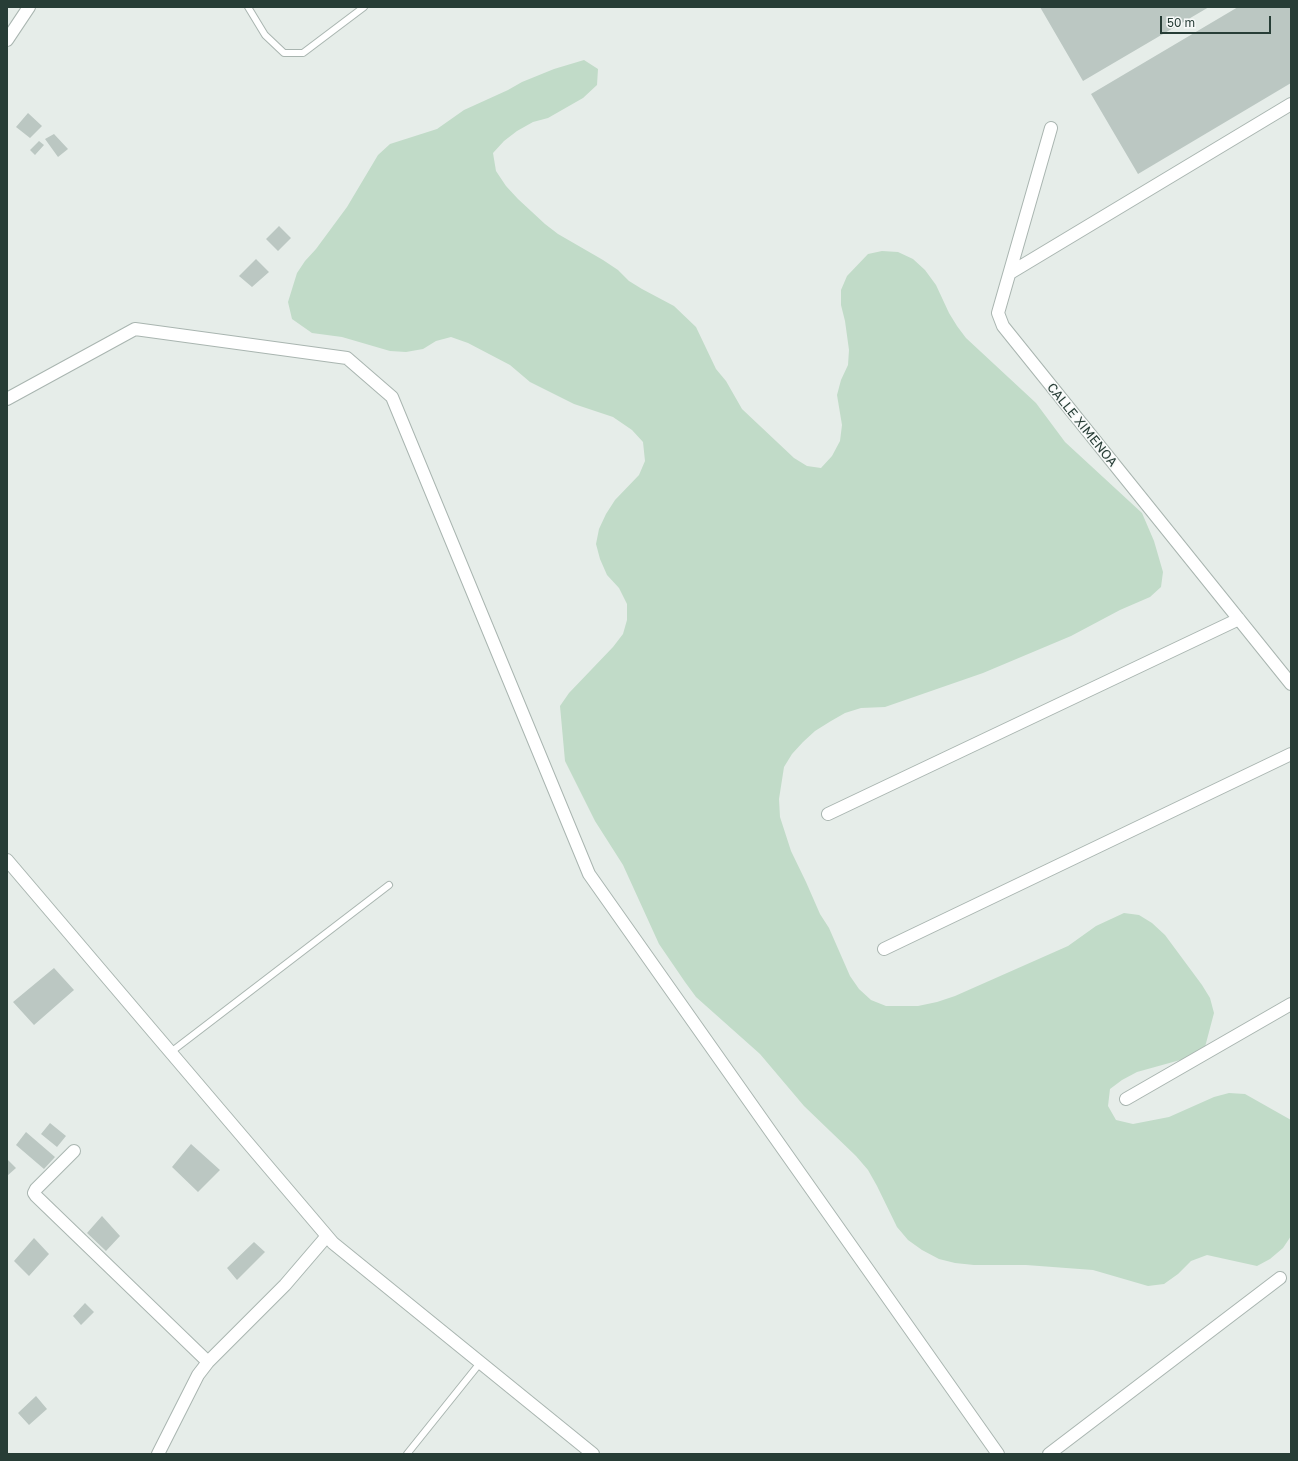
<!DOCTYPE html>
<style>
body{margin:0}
#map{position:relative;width:1298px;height:1461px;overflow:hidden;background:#e6ede9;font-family:"Golos Text",sans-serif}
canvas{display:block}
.frame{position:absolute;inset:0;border:8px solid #273d36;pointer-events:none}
.scale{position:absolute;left:1160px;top:16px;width:111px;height:18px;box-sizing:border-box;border:2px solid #273d36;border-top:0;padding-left:5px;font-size:12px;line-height:14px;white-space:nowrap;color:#273d36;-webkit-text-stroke:3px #f6f9f8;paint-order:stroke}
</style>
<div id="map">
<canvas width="1298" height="1461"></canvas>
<div class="frame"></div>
<div class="scale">50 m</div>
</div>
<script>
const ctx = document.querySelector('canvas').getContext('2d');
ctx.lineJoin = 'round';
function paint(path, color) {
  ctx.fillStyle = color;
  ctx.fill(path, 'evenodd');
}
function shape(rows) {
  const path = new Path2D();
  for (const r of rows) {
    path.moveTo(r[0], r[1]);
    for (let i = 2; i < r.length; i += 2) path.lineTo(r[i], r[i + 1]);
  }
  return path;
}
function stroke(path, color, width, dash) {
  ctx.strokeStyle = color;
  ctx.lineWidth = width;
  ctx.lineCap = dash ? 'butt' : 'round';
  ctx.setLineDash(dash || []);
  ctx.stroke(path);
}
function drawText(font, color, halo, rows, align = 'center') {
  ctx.font = font + ' "Golos Text",sans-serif';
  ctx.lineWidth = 3;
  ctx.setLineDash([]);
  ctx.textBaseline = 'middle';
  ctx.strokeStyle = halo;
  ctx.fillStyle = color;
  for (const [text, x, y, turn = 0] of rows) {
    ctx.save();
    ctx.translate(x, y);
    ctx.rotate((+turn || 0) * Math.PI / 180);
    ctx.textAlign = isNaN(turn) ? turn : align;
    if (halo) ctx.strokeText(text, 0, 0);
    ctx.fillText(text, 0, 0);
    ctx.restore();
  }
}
paint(shape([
 [584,60,598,69,597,85,583,98,548,118,533,122,517,131,504,141,493,153,496,171,506,186,518,199,545,224,558,234,603,260,618,270,629,281,642,289,674,306,696,327,716,369,726,381,742,409,794,458,807,466,821,468,832,456,840,441,842,425,837,395,841,380,848,365,849,350,845,321,841,305,841,290,847,276,868,254,882,251,898,252,913,259,925,270,936,285,949,313,957,326,966,338,1036,403,1065,442,1142,513,1154,541,1163,572,1161,587,1150,597,1120,610,1071,636,983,673,885,707,861,708,845,713,831,721,815,731,803,742,792,754,784,767,779,799,780,817,791,851,806,882,820,914,829,928,850,976,859,989,871,1000,886,1006,918,1006,937,1002,955,996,1068,946,1096,926,1124,913,1139,915,1152,923,1165,935,1202,985,1210,998,1214,1013,1205,1047,1191,1057,1137,1072,1122,1080,1110,1089,1108,1106,1116,1120,1133,1124,1169,1117,1214,1097,1229,1093,1245,1094,1291,1120,1291,1236,1283,1248,1270,1259,1257,1266,1207,1255,1191,1261,1178,1274,1164,1284,1148,1286,1093,1270,1026,1265,974,1265,955,1263,939,1259,922,1250,908,1240,897,1227,877,1186,868,1170,856,1156,804,1106,760,1054,696,997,685,982,659,944,623,865,595,821,565,761,560,706,569,693,613,647,623,634,627,620,627,604,619,588,607,575,600,559,596,544,599,529,606,514,615,500,639,475,645,461,643,442,632,430,613,417,574,404,530,382,510,365,468,343,451,337,436,341,423,349,406,352,390,351,342,337,312,333,292,319,288,302,297,273,305,261,316,249,347,207,378,155,390,144,437,129,464,110,508,90,522,82,554,69]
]), '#c1dbc8');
paint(shape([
 [1040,7,1209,7,1083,81],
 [1238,7,1291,7,1291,83,1138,174,1091,94],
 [28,113,42,126,30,138,16,127],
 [54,134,68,149,58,157,45,139],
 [39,141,44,145,35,155,30,150],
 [279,226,291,238,278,251,266,239],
 [256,259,269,272,252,287,239,276],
 [54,968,74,990,34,1025,13,1002],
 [50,1123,66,1136,57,1147,41,1134],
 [26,1132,55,1157,44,1169,16,1145],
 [191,1144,220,1170,198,1192,172,1167],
 [7,1159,16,1168,7,1176],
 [102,1216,120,1236,106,1251,87,1233],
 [34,1238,49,1254,29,1276,14,1261],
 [254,1242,265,1252,237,1280,227,1268],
 [85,1303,94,1312,81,1325,73,1316],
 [36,1396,47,1409,29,1425,18,1413]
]), '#bbc7c2');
const service = shape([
 [248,7,265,35,284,53,303,53,364,7],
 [171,1052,389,885],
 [407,1454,480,1363]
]);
const minor = shape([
 [7,40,29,7],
 [1051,128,998,313,1003,326,1291,684],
 [1010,273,1291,104],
 [7,399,135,329,347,358,392,397,589,874,998,1454],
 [828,814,1239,619],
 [7,860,333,1243,593,1454],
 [884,949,1291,754],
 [1126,1099,1291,1004],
 [74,1151,36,1189,34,1193,36,1196,208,1362,285,1285,327,1236],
 [158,1454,198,1375,208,1362],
 [1049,1454,1280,1278]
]);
stroke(service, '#a9b5b0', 8);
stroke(minor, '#a9b5b0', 14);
stroke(service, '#fff', 6);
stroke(minor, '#fff', 12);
drawText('13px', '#273d36', '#f6f9f8', [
 ["CALLE XIMENOA",1082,425,51]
]);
</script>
